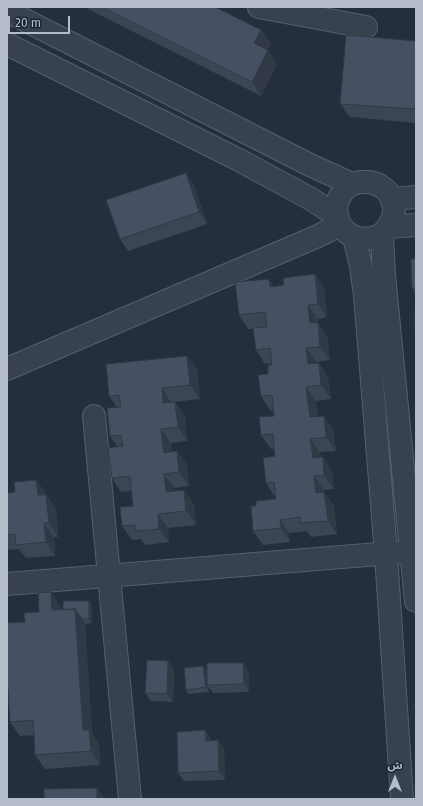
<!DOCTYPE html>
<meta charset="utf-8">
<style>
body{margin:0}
#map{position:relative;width:423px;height:806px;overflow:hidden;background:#242f3e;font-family:"Fira Sans","Noto Sans Arabic",sans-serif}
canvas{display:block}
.frame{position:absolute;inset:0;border:8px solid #b4bcc9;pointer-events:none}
.north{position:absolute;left:375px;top:758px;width:40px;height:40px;-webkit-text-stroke:3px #1d2633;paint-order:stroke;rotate:0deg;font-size:11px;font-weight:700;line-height:16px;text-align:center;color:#b4bcc9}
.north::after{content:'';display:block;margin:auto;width:14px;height:18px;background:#b4bcc9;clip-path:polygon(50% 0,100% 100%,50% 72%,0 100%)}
.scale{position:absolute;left:8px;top:16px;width:62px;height:18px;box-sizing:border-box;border:2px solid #b4bcc9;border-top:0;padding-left:5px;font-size:12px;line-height:14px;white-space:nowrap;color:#b4bcc9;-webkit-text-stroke:3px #1d2633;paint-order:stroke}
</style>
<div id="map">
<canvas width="423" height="806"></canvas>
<div class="frame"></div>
<div class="north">ش</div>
<div class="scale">20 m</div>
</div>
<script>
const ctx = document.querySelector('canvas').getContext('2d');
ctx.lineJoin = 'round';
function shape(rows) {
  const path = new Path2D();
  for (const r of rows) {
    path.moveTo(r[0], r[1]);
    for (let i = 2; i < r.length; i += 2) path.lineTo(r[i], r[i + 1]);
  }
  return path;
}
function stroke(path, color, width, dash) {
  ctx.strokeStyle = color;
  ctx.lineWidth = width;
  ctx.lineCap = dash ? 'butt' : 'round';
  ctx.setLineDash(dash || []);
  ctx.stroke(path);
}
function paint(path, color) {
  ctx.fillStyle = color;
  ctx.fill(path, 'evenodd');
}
const minor = shape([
 [259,7,366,27],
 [7,11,312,166,352,184,361,182,370,182,379,185,387,191,392,199,394,209,393,218,388,227,382,234,373,238,363,239,354,237,346,232,340,225,337,216,336,207,339,198,344,190,352,184],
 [7,44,239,160,311,199,337,216],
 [392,199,416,197],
 [388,227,416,225],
 [382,234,384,275,416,601],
 [354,237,361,266,365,295,386,554,402,799],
 [7,369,318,236,340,225],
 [94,416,130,799],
 [7,584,416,551]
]);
stroke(minor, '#565f6c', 24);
stroke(minor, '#38414e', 22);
paint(shape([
 [84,7,215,7,261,30,271,44,268,50,277,64,261,96],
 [416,41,416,123,350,117,340,104],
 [186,173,194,185,207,224,128,251,120,239],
 [416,259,416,294,412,288],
 [315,274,324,288,327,317,318,319,318,323,327,336,330,360,316,362,316,363,319,363,328,377,331,399,316,401,318,416,324,416,333,429,336,451,320,452,321,457,323,457,332,471,334,489,324,490,324,492,334,506,337,534,311,537,307,531,289,533,290,542,263,545,253,531,256,506,276,499,276,497,275,497,266,483,275,456,275,449,271,449,261,435,274,416,274,410,270,410,261,396,272,365,272,363,265,364,256,350,254,329,248,329,239,315,274,287,284,285],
 [187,356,197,369,200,399,175,402,185,416,187,441,171,443,172,452,177,451,187,465,189,486,174,488,174,491,194,504,196,525,168,528,169,542,145,545,141,539,132,540,122,526,133,506,131,491,121,492,112,478,118,447,110,436,117,407,109,396],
 [36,480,56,508,58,537,54,537,55,556,26,558,19,549,7,550,7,493,15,492],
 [92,605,92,623,85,624,92,733,99,744,100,765,45,769,35,755,34,735,20,736,10,722,9,703,7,703,7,623,25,622,39,612,61,606,61,610],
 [168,661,174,670,173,702,151,701,145,693],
 [203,666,206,670,207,678,249,671,249,692,213,693,208,686,209,692,189,694,186,690],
 [205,730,211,739,211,741,218,740,224,749,225,780,184,781,178,773]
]), '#3b4654');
paint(shape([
 [261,30,271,44,264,57,254,43],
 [268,50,277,64,261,96,252,82],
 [416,92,416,111,415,109],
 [186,173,194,185,207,224,199,212],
 [315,274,324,288,327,317,318,304],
 [269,279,278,292,270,287],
 [308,305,318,319,318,323,327,336,330,360,320,347,310,323],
 [306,348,316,362,318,378,308,364],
 [187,356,197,369,200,399,190,385],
 [319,363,328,377,331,399,321,385],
 [306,387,316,401,320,431,310,417],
 [162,388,171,402,163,403],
 [175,402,185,416,187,441,178,427],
 [324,416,333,429,336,451,326,437],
 [161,429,171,443,173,466,164,453],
 [310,439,320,452,322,472,313,458],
 [177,451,187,465,189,486,179,472],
 [323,457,332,471,334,489,324,475],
 [164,474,174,488,176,506,166,492],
 [314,476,324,490,326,507,316,493],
 [36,480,46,494,38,495],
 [184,490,194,504,196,525,186,511],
 [324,492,334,506,337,534,328,521],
 [46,495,56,508,58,537,49,523],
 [158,514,168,528,169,542,159,529],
 [280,520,289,533,290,542,281,528],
 [44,523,54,537,55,556,46,542],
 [51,592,61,606,62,624,52,610],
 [89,601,92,605,92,623,89,619],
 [75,609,85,623,92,733,99,744,100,765,91,751,83,730],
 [168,661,174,670,173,702,167,694],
 [243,663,249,671,249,692,244,684],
 [203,666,206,670,208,685,207,685,208,686,209,692,206,687],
 [205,730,211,739,212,749,206,741],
 [218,740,224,749,225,780,219,771],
 [97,788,105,799,97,799]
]), '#303945');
const building = shape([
 [102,7,215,7,261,30,254,43,268,50,252,82,102,7],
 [346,35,416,41,416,92,415,109,340,104,346,35],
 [186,173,199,212,120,239,106,200,186,173],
 [411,259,416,259,416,288,412,288,411,259],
 [315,274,318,304,308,305,310,323,318,322,320,347,306,348,308,364,319,363,321,385,306,387,310,417,324,416,326,437,310,439,313,458,323,457,324,475,314,476,316,493,324,492,328,521,301,523,300,517,280,520,281,528,253,531,251,506,256,506,256,501,276,499,274,482,266,483,263,458,275,456,273,434,261,435,259,417,274,416,272,395,261,396,258,375,268,374,268,365,272,365,270,348,256,350,253,328,267,327,265,312,239,315,235,282,269,279,270,287,284,285,283,278,315,274],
 [415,307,416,307,416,331,415,331,415,307],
 [187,356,190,385,162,388,163,403,175,402,178,427,161,429,164,453,177,451,179,472,164,474,166,492,184,490,186,511,158,514,159,529,136,531,135,525,122,526,120,507,133,506,130,476,112,478,108,448,123,446,121,435,110,436,107,408,121,407,119,395,109,396,106,364,187,356],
 [36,480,38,495,46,495,49,523,44,523,46,542,16,545,15,534,7,535,7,493,15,492,14,482,36,480],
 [51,592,52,610,75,609,83,730,89,730,91,751,35,755,33,720,10,722,8,689,7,689,7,623,25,622,24,613,39,612,38,593,51,592],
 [63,601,89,601,89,619,82,619,75,609,63,610,63,601],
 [147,660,168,661,167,694,145,693,147,660],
 [207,663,243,663,244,684,207,685,207,663],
 [203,666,206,687,186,690,184,668,203,666],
 [205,730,206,741,218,740,219,771,178,773,177,732,205,730],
 [97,788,97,799,44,799,44,789,97,788]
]);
paint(building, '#455162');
stroke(building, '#303945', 1);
</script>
